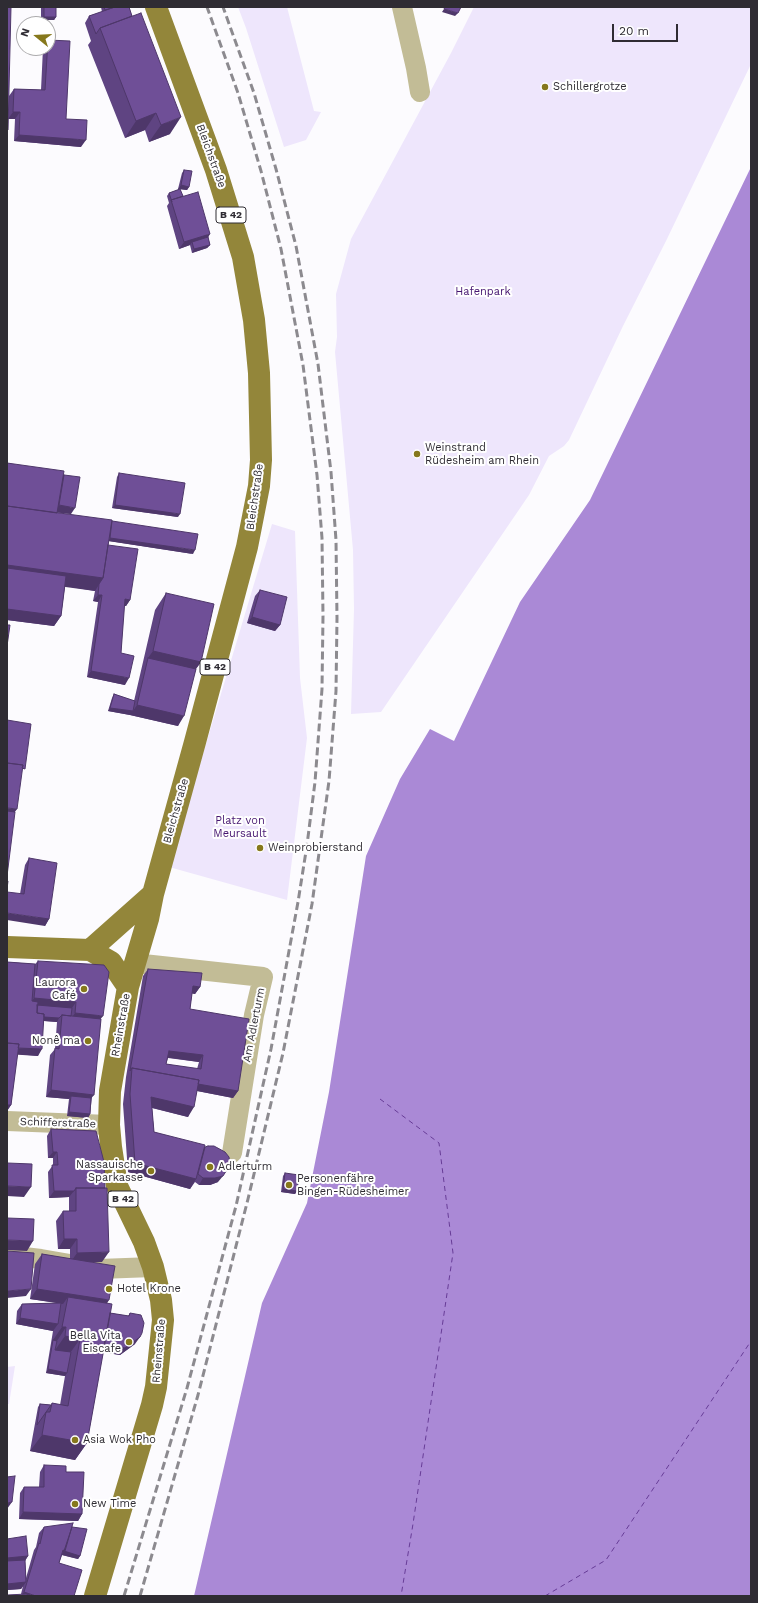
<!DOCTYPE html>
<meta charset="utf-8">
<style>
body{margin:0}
#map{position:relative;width:758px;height:1603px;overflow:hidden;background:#fcfbfe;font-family:"Work Sans",sans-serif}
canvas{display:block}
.frame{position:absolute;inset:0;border:8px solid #2f2c33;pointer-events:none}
.north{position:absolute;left:16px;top:16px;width:40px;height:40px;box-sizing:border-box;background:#fff;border:1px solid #acabad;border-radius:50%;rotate:288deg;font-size:11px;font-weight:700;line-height:16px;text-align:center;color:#2f2c33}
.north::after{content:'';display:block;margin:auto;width:14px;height:18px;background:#86781c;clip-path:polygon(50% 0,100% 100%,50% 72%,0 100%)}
.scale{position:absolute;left:612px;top:24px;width:66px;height:18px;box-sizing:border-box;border:2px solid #2f2c33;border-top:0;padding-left:5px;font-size:12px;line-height:14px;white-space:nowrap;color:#2f2c33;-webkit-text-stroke:3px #fff;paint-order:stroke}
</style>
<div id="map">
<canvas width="758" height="1603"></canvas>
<div class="frame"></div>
<div class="north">N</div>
<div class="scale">20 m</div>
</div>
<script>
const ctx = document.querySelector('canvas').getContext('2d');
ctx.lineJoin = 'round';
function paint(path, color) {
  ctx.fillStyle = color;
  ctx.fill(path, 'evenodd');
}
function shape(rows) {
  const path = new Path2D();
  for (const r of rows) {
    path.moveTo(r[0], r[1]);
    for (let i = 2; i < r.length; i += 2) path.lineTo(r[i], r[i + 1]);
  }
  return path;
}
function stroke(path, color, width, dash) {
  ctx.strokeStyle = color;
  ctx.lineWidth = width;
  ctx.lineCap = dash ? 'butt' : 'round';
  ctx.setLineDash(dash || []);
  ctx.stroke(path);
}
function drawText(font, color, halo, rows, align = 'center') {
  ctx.font = font + ' "Work Sans",sans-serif';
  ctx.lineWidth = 4;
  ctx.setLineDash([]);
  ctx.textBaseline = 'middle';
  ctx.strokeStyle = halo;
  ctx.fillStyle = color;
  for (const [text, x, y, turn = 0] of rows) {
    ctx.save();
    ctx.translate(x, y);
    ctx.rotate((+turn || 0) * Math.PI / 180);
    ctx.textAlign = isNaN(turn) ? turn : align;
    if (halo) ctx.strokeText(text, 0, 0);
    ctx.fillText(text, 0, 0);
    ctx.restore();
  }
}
paint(shape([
 [238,7,287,7,314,111,321,112,306,140,284,147,246,28],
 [474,7,751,7,751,64,666,241,623,326,569,440,564,446,549,456,529,495,381,712,351,714,354,609,353,550,335,352,337,337,336,294,351,239,451,53],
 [272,524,295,531,300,678,307,738,287,900,169,867],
 [15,1366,9,1404,7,1404,7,1367]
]), '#eee6fc');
paint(shape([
 [751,167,751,1596,194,1596,262,1303,307,1203,329,1092,366,856,400,779,430,729,454,741,520,602,590,500]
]), '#aa89d6');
stroke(shape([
 [380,1099,439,1143,453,1253,413,1524,401,1596],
 [545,1596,606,1560,751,1341]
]), '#673c97', 1, [5, 4]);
stroke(shape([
 [402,7,416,68,420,92],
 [134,963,263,977,254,1015,232,1153],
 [7,1121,109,1125],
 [7,1255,41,1259,99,1269,153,1267]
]), '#c2bc96', 20);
stroke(shape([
 [7,947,90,950,153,894],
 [90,950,111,962,128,987],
 [95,1596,152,1405,156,1387,163,1320,161,1300,153,1267,144,1242,117,1186,111,1147,109,1125,110,1091,128,987,148,919,153,894,195,742,247,547,259,486,261,460,259,373,254,320,243,257,216,170,156,7]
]), '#93863a', 22);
stroke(shape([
 [124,1596,187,1388,236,1206,271,1049,298,902,307,845,315,782,322,689,323,616,322,538,317,475,303,365,281,249,261,171,238,93,207,7],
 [140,1596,198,1395,248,1199,283,1053,312,904,329,781,336,691,337,618,336,540,331,472,318,364,296,246,276,169,254,93,223,7]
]), '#8c8a8f', 3, [8, 4]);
paint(shape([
 [41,7,56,7,56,17,54,20,41,20],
 [101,7,129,7,170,134,149,142,145,130,125,138,88,45,91,41,85,23,89,16,102,12],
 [43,48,48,48,66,119,81,147,14,141,15,119,8,119,9,96,14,89,41,90],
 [184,170,189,187,187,190,180,189,183,196,208,237,210,245,207,248,192,253,190,245,179,249,167,206,169,203,167,196,169,193,180,189,178,189,182,173],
 [7,463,64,475,71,514,57,512,57,513,112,522,193,554,109,541,108,545,130,600,126,606,124,606,121,653,125,685,87,677,98,602,93,601,95,591,65,586,61,616,54,626,7,620],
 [119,473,178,517,112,508,117,477],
 [260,590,280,625,275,631,247,623,255,596],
 [166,593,201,662,196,669,178,726,130,715,108,711,112,698,114,694,134,701,155,610],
 [29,858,49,919,45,926,20,894,25,865],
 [38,961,101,1019,90,1114,88,1118,67,1116,69,1099,46,1097,50,1055,55,1049,57,1022,44,1021,38,1056,17,1054,11,1105,7,1111,7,962,35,964],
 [148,969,200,987,195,994,192,993,190,1009,238,1091,233,1098,197,1091,188,1117,152,1108,154,1132,205,1147,218,1182,210,1185,199,1185,195,1182,190,1189,128,1172,123,1104,126,1077,143,976],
 [168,1058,199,1062,197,1069,166,1064],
 [51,1129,96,1131,102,1262,90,1262,107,1303,110,1313,128,1316,130,1313,135,1344,120,1355,103,1352,87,1443,75,1460,30,1451,38,1407,40,1404,51,1405,52,1403,60,1405,65,1376,46,1373,53,1331,16,1324,17,1311,22,1304,59,1303,30,1299,35,1264,42,1254,70,1259,70,1249,58,1249,56,1221,63,1211,69,1211,69,1197,49,1198,48,1172,53,1165,53,1158,48,1158,47,1136],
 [285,1173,297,1191,295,1194,281,1192,283,1176],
 [44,1465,66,1472,82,1514,78,1521,19,1519,20,1493,24,1487,39,1487,40,1472],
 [44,1527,72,1527,80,1556,78,1559,62,1555,59,1563,74,1596,21,1594,23,1586,21,1589,7,1590,7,1539,28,1556,25,1561,26,1578,34,1550,36,1547,39,1533]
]), '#5f4482');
paint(shape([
 [444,9,458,13,455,16,442,12],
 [44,17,56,17,54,20,41,20],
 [13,112,20,112,15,119,8,119],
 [156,113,145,130,125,138,136,121],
 [181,117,170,134,149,142,161,125],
 [19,135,86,140,81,147,14,141],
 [181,185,189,187,187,190,178,189],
 [210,234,206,241,192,242,190,245,179,249,184,242],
 [210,245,207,248,192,253,194,249],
 [57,505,75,508,71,514,52,512],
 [115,505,180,514,178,517,112,508],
 [110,538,195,550,193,554,108,541],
 [7,565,103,578,95,591,7,579],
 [98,595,102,595,98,602,93,601],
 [125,599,130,600,126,606,120,605],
 [7,609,61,616,54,626,7,620],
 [252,617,280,625,275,631,247,623],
 [153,651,201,662,189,678,148,658],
 [91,671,129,678,125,685,87,677],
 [137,705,184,716,178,726,130,715,108,711,110,708,133,711],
 [7,808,17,809,10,819,7,819],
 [7,913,49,919,45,926,7,920],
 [193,986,200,987,195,994,188,993],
 [34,998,76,1002,70,1011,28,1008],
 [75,1013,103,1016,96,1025,71,1019],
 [35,1016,59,1018,57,1022,32,1020],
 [7,1047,42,1049,38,1056,7,1054],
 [169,1051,203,1055,199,1062,164,1057],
 [132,1071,238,1091,233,1098,131,1078],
 [51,1090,94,1095,89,1101,71,1096,69,1099,46,1097],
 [151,1097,194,1107,188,1117,145,1106],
 [7,1105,11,1105,7,1111],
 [69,1112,90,1114,88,1118,67,1116],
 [53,1152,57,1152,53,1158,48,1158],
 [135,1163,196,1179,190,1189,128,1172],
 [223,1176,218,1182,210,1185,199,1185,203,1178],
 [7,1186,31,1187,24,1197,7,1196],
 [283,1189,297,1191,295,1194,281,1192],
 [54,1191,74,1191,69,1197,49,1198],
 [64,1239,77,1239,70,1249,58,1249],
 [7,1240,33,1241,27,1251,7,1250],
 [109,1252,102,1262,70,1263,77,1253],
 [31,1289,26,1296,7,1298,7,1291],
 [37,1289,109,1300,103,1310,68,1297,63,1304,30,1299],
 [20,1318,58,1324,53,1331,16,1324],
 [62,1327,66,1327,55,1344,53,1340],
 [65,1336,80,1339,68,1356,53,1353],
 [140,1337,135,1344,120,1355,94,1351,99,1344],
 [48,1369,67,1373,65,1376,46,1373],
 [42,1435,87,1443,75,1460,30,1451],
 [12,1502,7,1509,7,1503],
 [23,1512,82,1514,78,1521,19,1519],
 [63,1550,80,1556,78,1559,62,1555],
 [28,1556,24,1562,7,1564,7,1558],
 [26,1582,21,1589,7,1590,7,1584],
 [24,1592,36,1596,21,1596]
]), '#4e376a');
const building = shape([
 [7,7,11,7,8,130,7,130,7,7],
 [44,7,56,7,56,17,44,17,44,7],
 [104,7,115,7,105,10,104,7],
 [115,7,129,7,132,16,100,28,96,34,89,16,115,7],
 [445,7,461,7,458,13,444,9,445,7],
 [141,13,181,117,161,125,156,113,136,121,100,28,141,13],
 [48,40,70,41,66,119,87,120,86,140,19,135,20,112,13,112,14,89,45,90,48,40],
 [184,170,192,171,189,187,181,185,184,170],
 [180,189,183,196,171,200,172,202,169,193,180,189],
 [198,192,210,234,184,242,171,200,198,192],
 [208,237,210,245,194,249,192,242,208,237],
 [7,463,64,471,57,513,7,506,7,463],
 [119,473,185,483,180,514,115,505,119,473],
 [64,475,80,477,75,508,59,505,64,475],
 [7,506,112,520,103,578,7,565,7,506],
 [112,521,198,534,195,550,110,538,112,521],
 [108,545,138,549,130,600,125,599,121,653,134,656,129,678,91,671,102,595,98,595,99,584,103,578,108,545],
 [7,568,66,576,61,616,7,609,7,568],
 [260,590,287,597,280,625,252,617,260,590],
 [166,593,214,604,201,662,153,651,166,593],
 [7,625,10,625,7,646,7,625],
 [148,658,196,669,184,716,137,705,148,658],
 [114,694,135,701,133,711,110,708,114,694],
 [7,720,31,724,25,769,22,768,23,765,7,763,7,720],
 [7,763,23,765,17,809,7,808,7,763],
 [7,811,15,812,7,876,7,811],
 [29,858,57,863,49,919,7,913,7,892,24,894,29,858],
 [7,881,8,881,7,889,7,881],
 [38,961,104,965,109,972,103,1016,75,1013,76,1002,34,998,38,961],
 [7,962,35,964,32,1001,38,1002,37,1013,44,1014,42,1049,18,1048,19,1044,7,1043,7,962],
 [148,969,202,973,200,987,193,986,190,1009,249,1019,238,1091,198,1084,199,1080,132,1068,130,1071,148,969],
 [169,1051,203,1055,201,1069,166,1064,169,1051],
 [37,1005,72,1008,71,1016,62,1015,59,1018,44,1017,44,1014,37,1013,37,1005],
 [62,1015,101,1019,94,1095,51,1090,55,1048,59,1049,62,1015],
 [7,1043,19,1044,11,1105,7,1105,7,1043],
 [132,1068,199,1080,194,1107,151,1097,154,1132,205,1145,196,1179,135,1163,130,1094,132,1068],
 [71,1096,91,1098,90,1114,69,1112,71,1096],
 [51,1129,96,1131,104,1162,105,1188,76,1188,74,1191,54,1191,52,1165,58,1165,57,1152,53,1152,51,1129],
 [208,1146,214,1146,225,1152,229,1157,230,1165,223,1176,215,1178,203,1178,198,1174,205,1147,208,1146],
 [7,1163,32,1164,31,1187,7,1186,7,1163],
 [285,1173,299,1175,297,1191,283,1189,285,1173],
 [76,1188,107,1188,109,1252,77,1253,77,1239,64,1239,63,1211,76,1211,76,1188],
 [7,1218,34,1219,33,1241,7,1240,7,1218],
 [7,1251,34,1253,31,1289,7,1291,7,1251],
 [42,1254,115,1266,109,1300,37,1289,42,1254],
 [68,1297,112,1304,87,1443,42,1435,46,1412,50,1412,52,1403,68,1406,80,1339,65,1336,66,1327,62,1327,68,1297],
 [61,1303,58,1324,20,1318,22,1304,61,1303],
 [110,1313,129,1316,130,1313,141,1315,144,1323,142,1333,140,1337,125,1348,104,1345,110,1313],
 [53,1340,57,1341,55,1350,71,1352,67,1373,48,1369,53,1340],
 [40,1404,51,1405,37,1425,40,1404],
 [44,1465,66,1466,66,1472,84,1472,82,1514,23,1512,24,1487,44,1487,44,1465],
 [15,1476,12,1502,7,1503,7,1477,15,1476],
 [73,1523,65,1551,63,1550,59,1563,82,1570,74,1596,36,1596,24,1592,39,1543,40,1544,44,1527,73,1523],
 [72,1527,87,1529,80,1556,64,1551,72,1527],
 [26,1536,28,1556,7,1558,7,1539,26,1536],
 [25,1560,26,1582,7,1584,7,1561,25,1560],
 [27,1594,27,1596,7,1596,7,1595,27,1594]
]);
paint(building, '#6f4f97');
stroke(building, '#4e376a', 1);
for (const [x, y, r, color] of [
 [545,87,4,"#86781c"],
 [417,454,4,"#86781c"],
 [260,848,4,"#86781c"],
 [84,989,4,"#86781c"],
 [88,1041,4,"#86781c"],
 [210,1167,4,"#86781c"],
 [151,1171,4,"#86781c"],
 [289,1185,4,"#86781c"],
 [109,1289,4,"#86781c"],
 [129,1342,4,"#86781c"],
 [75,1440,4,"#86781c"],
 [75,1504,4,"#86781c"]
]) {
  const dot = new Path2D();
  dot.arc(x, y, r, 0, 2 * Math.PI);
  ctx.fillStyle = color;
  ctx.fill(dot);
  stroke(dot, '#fff', 1.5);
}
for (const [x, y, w] of [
 [231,215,30],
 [215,667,30],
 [123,1199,30]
]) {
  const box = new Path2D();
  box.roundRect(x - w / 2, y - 8, w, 16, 3);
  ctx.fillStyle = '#fff';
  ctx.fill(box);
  stroke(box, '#2f2c33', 1);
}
drawText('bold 10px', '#2f2c33', null, [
 ["B 42",231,215],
 ["B 42",215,667],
 ["B 42",123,1199]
]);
drawText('11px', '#2f2c33', '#fff', [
 ["Schillergrotze",553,87],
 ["Weinstrand",425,448],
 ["Rüdesheim am Rhein",425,461],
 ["Weinprobierstand",268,848],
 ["Laurora",76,983,"right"],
 ["Café",76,996,"right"],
 ["Nonê ma",80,1041,"right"],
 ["Nassauische",143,1165,"right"],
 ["Sparkasse",143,1178,"right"],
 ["Adlerturm",218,1167],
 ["Personenfähre",297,1179],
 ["Bingen-Rüdesheimer",297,1192],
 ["Hotel Krone",117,1289],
 ["Bella Vita",121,1336,"right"],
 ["Eiscafe",121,1349,"right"],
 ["Asia Wok Pho",83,1440],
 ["New Time",83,1504]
], 'left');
drawText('11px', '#2f2c33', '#fff', [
 ["Bleichstraße",211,156,70],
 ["Bleichstraße",255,497,-82],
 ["Bleichstraße",176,811,-74],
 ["Rheinstraße",121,1025,-80],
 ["Am Adlerturm",254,1025,-79],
 ["Schifferstraße",58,1123,2],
 ["Rheinstraße",159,1351,-85]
]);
drawText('11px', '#461670', '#fff', [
 ["Hafenpark",483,292],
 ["Platz von",240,821],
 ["Meursault",240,834]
]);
</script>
